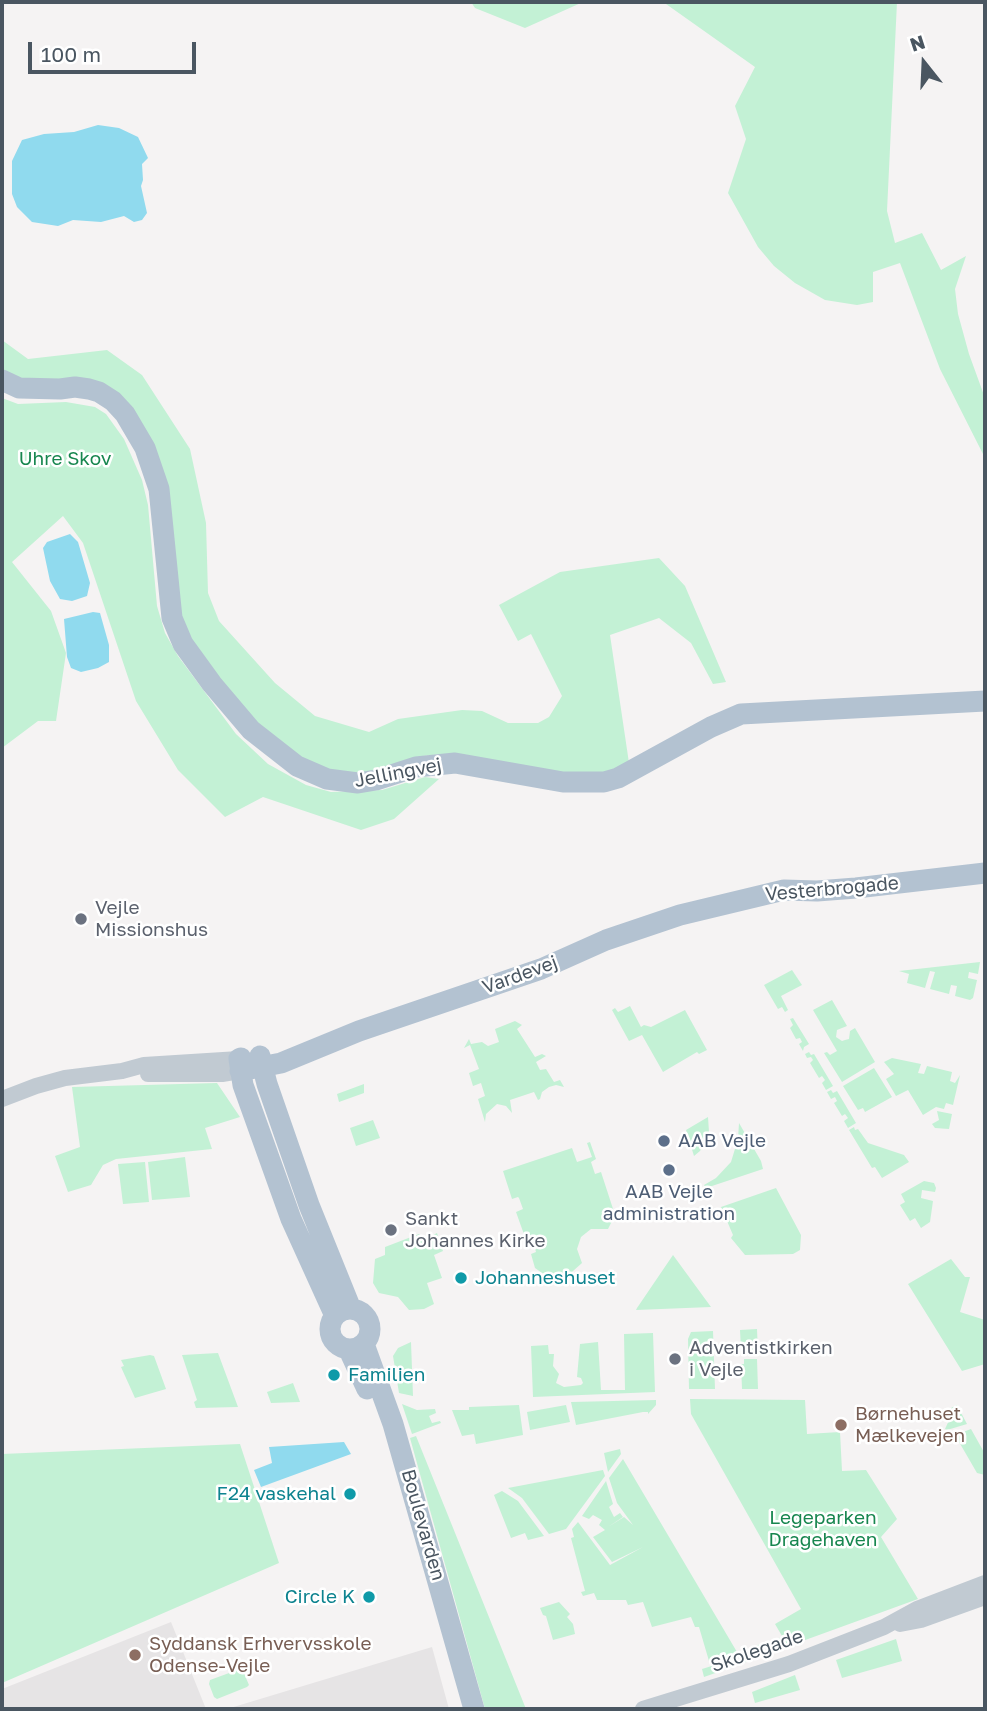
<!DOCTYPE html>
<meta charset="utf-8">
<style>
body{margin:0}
#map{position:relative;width:987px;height:1711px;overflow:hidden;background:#f5f3f3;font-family:"Golos Text",sans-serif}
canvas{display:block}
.frame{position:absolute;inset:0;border:4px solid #4a5661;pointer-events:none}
.north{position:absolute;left:889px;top:28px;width:70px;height:70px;-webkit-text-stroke:5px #fff;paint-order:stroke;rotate:342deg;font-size:19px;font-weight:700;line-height:28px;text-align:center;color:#4a5661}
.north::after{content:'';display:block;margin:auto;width:24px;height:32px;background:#4a5661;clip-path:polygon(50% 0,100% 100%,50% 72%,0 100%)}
.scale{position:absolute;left:28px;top:42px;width:168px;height:32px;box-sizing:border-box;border:4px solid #4a5661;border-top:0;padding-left:9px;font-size:21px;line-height:24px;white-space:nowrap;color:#4a5661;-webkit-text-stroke:5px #fff;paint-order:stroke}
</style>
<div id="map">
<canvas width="987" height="1711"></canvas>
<div class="frame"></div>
<div class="north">N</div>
<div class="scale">100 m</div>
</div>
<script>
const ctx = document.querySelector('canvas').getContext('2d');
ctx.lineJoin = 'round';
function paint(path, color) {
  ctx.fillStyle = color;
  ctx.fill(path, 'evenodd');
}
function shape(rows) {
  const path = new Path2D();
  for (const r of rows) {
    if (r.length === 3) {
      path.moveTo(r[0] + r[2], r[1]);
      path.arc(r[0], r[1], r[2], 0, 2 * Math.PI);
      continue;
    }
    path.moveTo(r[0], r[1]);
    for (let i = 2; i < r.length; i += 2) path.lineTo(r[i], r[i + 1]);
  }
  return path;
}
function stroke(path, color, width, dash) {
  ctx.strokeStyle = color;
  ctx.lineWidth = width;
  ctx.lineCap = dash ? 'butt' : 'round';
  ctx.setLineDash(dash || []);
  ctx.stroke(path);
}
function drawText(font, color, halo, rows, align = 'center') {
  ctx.font = font + ' "Golos Text",sans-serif';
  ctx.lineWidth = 5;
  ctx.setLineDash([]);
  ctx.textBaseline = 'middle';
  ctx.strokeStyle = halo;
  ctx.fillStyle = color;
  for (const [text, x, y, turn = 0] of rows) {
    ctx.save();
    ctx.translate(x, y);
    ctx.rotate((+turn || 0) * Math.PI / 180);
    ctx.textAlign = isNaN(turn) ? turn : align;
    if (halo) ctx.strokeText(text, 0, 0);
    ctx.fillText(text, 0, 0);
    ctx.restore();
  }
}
paint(shape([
 [171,1622,206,1709,2,1709,2,1689],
 [432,1647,449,1709,227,1709]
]), '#e6e4e5');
paint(shape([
 [471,2,583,2,525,28,475,8],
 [648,2,897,2,887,211,895,243,922,233,941,270,966,256,955,289,958,314,969,354,985,398,985,458,940,369,900,263,873,272,873,302,857,305,825,300,795,283,774,266,758,247,728,193,746,139,735,106,755,67,666,4],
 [2,340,28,359,107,350,142,375,190,449,206,523,208,593,219,621,275,683,315,716,369,732,398,719,462,710,482,711,508,723,538,723,549,717,562,696,531,634,518,641,499,605,560,572,659,558,685,586,726,682,713,684,691,643,659,618,610,635,629,763,603,773,572,776,465,755,442,754,423,756,376,773,332,774,279,745,227,693,185,633,131,406,13,377,2,369],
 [2,398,18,404,66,402,95,407,106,414,124,439,142,480,148,505,157,606,165,633,178,656,236,734,268,764,306,785,331,792,382,790,425,777,439,779,394,819,361,830,263,797,225,817,178,770,136,701,83,543,63,516,12,562,51,611,66,653,56,721,38,721,2,748],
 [980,962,978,974,969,972,968,978,977,980,973,998,970,1000,955,996,957,986,951,985,949,994,930,989,935,972,930,971,925,988,907,983,909,974,899,971],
 [792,970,802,985,781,996,788,1010,785,1012,782,1007,778,1009,764,985],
 [832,1000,847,1026,837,1030,836,1037,842,1041,845,1040,849,1039,850,1031,855,1028,875,1062,842,1082,824,1053,827,1052,830,1055,837,1051,813,1010],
 [630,1006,641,1027,644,1025,651,1027,685,1010,707,1050,699,1054,697,1052,663,1072,642,1035,629,1041,612,1010,615,1008,618,1012],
 [793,1018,809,1044,804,1047,803,1051,799,1044,802,1042,800,1038,796,1039,790,1028,793,1025,790,1019],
 [515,1021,522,1025,517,1029,535,1057,542,1054,546,1056,536,1062,540,1070,546,1069,554,1082,560,1080,564,1087,556,1085,549,1087,542,1092,540,1099,538,1100,534,1092,510,1100,512,1113,506,1106,497,1104,486,1114,485,1122,478,1099,485,1096,481,1083,473,1086,469,1073,479,1069,470,1045,464,1048,469,1039,471,1044,482,1042,488,1046,499,1042,495,1029],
 [809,1052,811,1055,814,1054,833,1086,826,1090,822,1083,825,1080,822,1076,819,1078,810,1063,813,1060,811,1057,807,1058,805,1054],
 [892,1058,921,1064,918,1073,924,1074,927,1066,952,1072,950,1081,955,1083,960,1075,953,1105,946,1103,944,1109,936,1107,923,1115,908,1090,896,1096,886,1079,894,1074,884,1062],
 [874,1068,892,1097,865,1112,863,1108,858,1110,843,1086],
 [217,1083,240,1117,205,1128,212,1149,116,1159,103,1165,91,1185,68,1192,55,1156,80,1147,72,1087],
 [364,1084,364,1093,339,1102,337,1094],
 [831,1090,833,1093,837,1091,856,1123,848,1128,844,1121,848,1118,845,1114,842,1116,834,1103,837,1101,835,1097,831,1099,827,1092],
 [937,1111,952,1114,949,1129,935,1128,932,1124,939,1120],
 [708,1117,709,1132,707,1139,700,1151,694,1156,686,1130],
 [373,1120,380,1138,356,1146,350,1128],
 [739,1123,761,1161,763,1169,706,1188,704,1185,716,1178,731,1162,738,1139],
 [854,1127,855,1130,858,1129,868,1143,904,1155,909,1162,882,1178,875,1167,872,1168,849,1130],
 [590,1142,596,1159,591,1162,595,1174,601,1172,615,1215,608,1229,591,1229,581,1237,577,1249,582,1263,564,1279,552,1280,535,1268,531,1254,536,1252,532,1238,526,1240,516,1212,523,1209,519,1198,518,1197,512,1199,503,1171,572,1148,577,1162,592,1157,587,1143],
 [185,1157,190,1197,152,1200,148,1162],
 [145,1162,149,1202,123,1204,118,1164],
 [924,1181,934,1183,936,1188,935,1192,922,1190,921,1198,933,1201,930,1222,921,1228,915,1218,910,1221,900,1205,905,1202,901,1194],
 [776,1188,801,1235,800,1250,793,1254,745,1255,731,1238,733,1235,721,1207],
 [437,1233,443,1251,434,1255,442,1278,427,1283,434,1304,424,1309,409,1310,398,1297,379,1293,373,1283,375,1259,385,1255,385,1247,419,1234,425,1239],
 [673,1255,711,1307,636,1310,637,1308],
 [951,1259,965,1277,970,1277,960,1312,985,1320,985,1364,962,1371,908,1284],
 [757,1329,758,1354,744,1355,743,1349,741,1349,740,1330],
 [713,1331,715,1389,689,1389,688,1339,691,1332],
 [653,1333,655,1392,533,1397,531,1346,548,1345,549,1354,554,1354,553,1366,559,1374,556,1383,564,1387,581,1385,583,1383,581,1378,577,1377,580,1344,598,1342,601,1390,625,1390,624,1334],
 [411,1342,413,1396,399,1393,393,1356,398,1348],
 [218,1353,238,1407,196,1408,194,1402,197,1400,182,1355],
 [150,1355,154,1356,166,1389,135,1398,121,1367,124,1366,121,1360],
 [744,1359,757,1359,758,1389,742,1389,741,1364,744,1364],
 [293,1383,300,1402,271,1403,267,1392],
 [690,1399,805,1400,807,1434,840,1432,842,1471,866,1470,897,1519,881,1537,918,1599,786,1647,778,1639,782,1636,775,1624,801,1609,691,1414],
 [656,1400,656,1405,648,1414,648,1412,643,1412,576,1425,571,1402],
 [402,1404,417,1410,435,1409,436,1413,429,1416,432,1423,440,1421,441,1423,412,1434],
 [519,1405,523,1435,476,1444,474,1434,462,1436,452,1410,469,1410,469,1407],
 [566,1405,570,1422,530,1430,527,1412],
 [957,1405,967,1424,947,1430,945,1429,951,1416,951,1408],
 [971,1429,985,1454,985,1475,977,1473,955,1435],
 [416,1436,526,1709,485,1709,410,1438],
 [240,1444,279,1563,2,1683,2,1454],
 [620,1449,621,1454,608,1472,604,1453],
 [623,1459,737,1652,709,1661,699,1627,695,1627,691,1617,652,1627,643,1602,628,1605,626,1600,597,1600,594,1593,583,1596,581,1592,585,1591,571,1538,574,1537,572,1529,578,1522,610,1565,643,1547,612,1562,593,1537,605,1530,599,1525,602,1520,593,1515,589,1519,582,1516,606,1481,613,1504,609,1507,614,1517,620,1513,623,1517,608,1527,624,1517,633,1525,617,1503,609,1478],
 [603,1470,605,1476,566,1529,549,1534,522,1498,508,1488],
 [502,1491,518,1501,544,1536,528,1540,525,1533,511,1538,494,1495],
 [559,1602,570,1614,567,1617,573,1624,575,1634,553,1640,546,1616,543,1615,540,1608],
 [896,1639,902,1661,842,1678,836,1660],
 [760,1644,767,1655,743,1663,739,1656],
 [734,1659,738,1665,704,1677,702,1669],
 [240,1669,243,1671,249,1685,247,1687,217,1699,214,1697,209,1684,210,1680],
 [795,1675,800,1690,755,1703,752,1692]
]), '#c3f1d5');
paint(shape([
 [98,125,119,128,138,137,148,158,142,164,143,180,141,186,147,213,142,220,134,222,124,216,101,222,73,220,58,226,32,222,17,207,12,194,12,161,22,140,44,134,74,132],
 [70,534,78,542,90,583,87,596,72,601,60,599,50,581,43,548,47,542],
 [93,612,100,613,109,645,109,662,98,668,81,672,71,668,67,657,64,619],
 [344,1442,351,1454,261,1487,254,1470,272,1463,269,1447]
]), '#90daee');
stroke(shape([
 [148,1074,222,1074,240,1071],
 [2,1099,36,1086,65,1078,122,1071,144,1065,239,1059],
 [900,1624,921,1620,985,1597],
 [643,1709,789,1664,884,1627,917,1609,985,1583]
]), '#c1cad2', 16);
stroke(shape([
 [2,380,19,388,60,389,75,387,89,389,99,392,113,401,125,414,145,448,159,489,172,618,183,644,212,684,251,730,297,766,327,779,358,783,376,780,416,767,455,763,563,782,604,782,618,778,711,727,741,714,985,701],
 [260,1056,267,1084,309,1205,351,1309],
 [241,1058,239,1059,243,1085,291,1219,335,1316],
 [240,1071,281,1063,359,1031,541,969,606,940,680,915,784,890,817,891,856,888,985,873],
 [350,1329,20],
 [364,1344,393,1424,474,1709],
 [349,1350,367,1389]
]), '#b3c2d1', 21);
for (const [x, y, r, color] of [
 [81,919,7,"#6b7280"],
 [664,1141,7,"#5c6f8a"],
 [669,1170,7,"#5c6f8a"],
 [391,1230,7,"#6b7280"],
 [461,1278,7,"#0f9aa8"],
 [675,1359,7,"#6b7280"],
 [334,1375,7,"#0f9aa8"],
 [841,1425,7,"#8d6e63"],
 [350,1494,7,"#0f9aa8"],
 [369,1597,7,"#0f9aa8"],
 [135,1655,7,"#8d6e63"]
]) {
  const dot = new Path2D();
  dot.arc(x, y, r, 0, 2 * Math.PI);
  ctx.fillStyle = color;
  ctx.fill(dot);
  stroke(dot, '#fff', 2.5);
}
drawText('19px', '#17864f', '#fff', [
 ["Uhre Skov",65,459],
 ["Legeparken",823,1518],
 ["Dragehaven",823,1540]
]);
drawText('19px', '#4a5661', '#fff', [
 ["Jellingvej",398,773,-11],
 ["Vesterbrogade",832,889,-5],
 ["Vardevej",520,975,-20],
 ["Boulevarden",423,1525,74],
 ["Skolegade",757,1651,-19]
]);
drawText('19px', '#5b616d', '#fff', [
 ["Vejle",95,908],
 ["Missionshus",95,930],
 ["Sankt",405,1219],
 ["Johannes Kirke",405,1241],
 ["Adventistkirken",689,1348],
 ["i Vejle",689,1370]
], 'left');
drawText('19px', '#4e5e75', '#fff', [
 ["AAB Vejle",678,1141],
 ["AAB Vejle",669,1192,"center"],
 ["administration",669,1214,"center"]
], 'left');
drawText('19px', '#0d838f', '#fff', [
 ["Johanneshuset",475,1278],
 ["Familien",348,1375],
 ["F24 vaskehal",336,1494,"right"],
 ["Circle K",355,1597,"right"]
], 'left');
drawText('19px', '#785e54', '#fff', [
 ["Børnehuset",855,1414],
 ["Mælkevejen",855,1436],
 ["Syddansk Erhvervsskole",149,1644],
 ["Odense-Vejle",149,1666]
], 'left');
</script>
